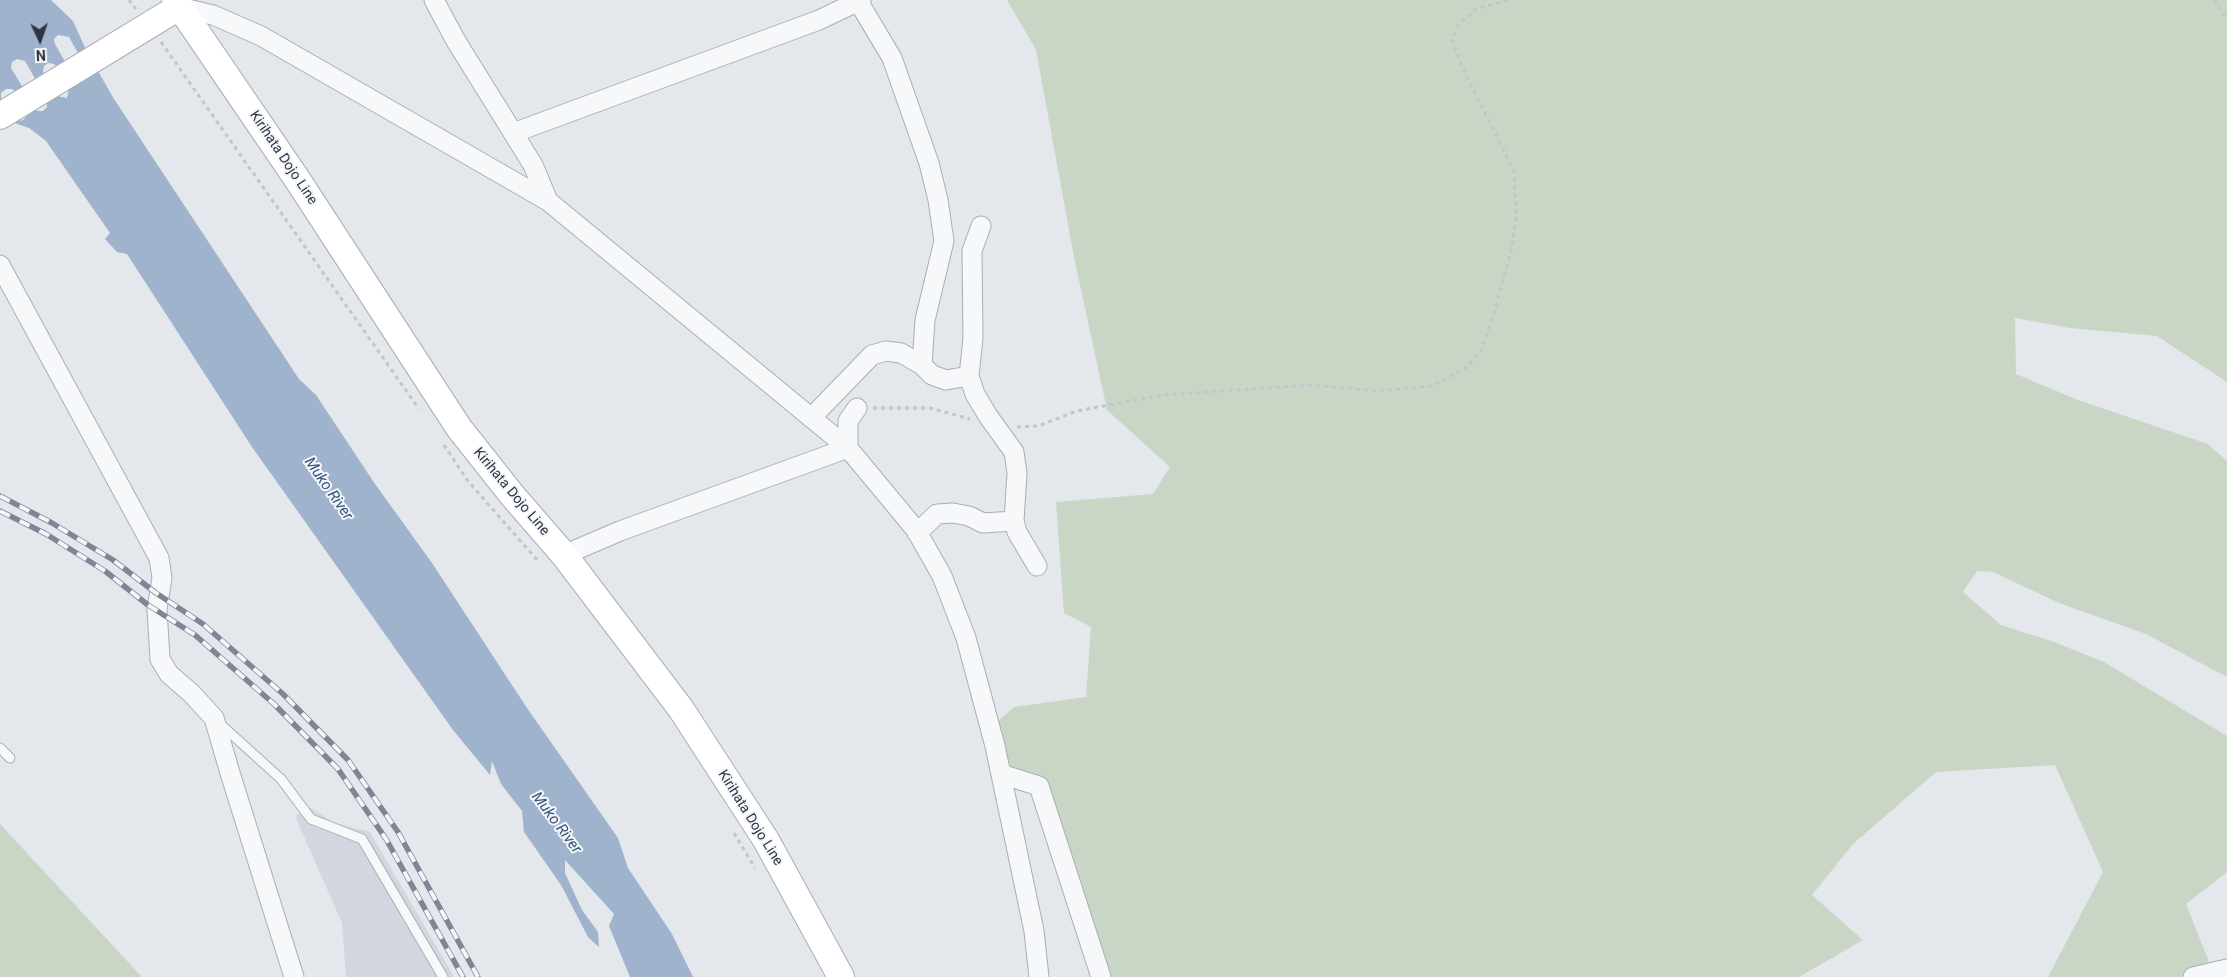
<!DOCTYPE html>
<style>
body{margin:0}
#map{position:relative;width:2227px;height:977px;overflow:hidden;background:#e4e7ec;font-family:Roboto,sans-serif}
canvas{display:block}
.north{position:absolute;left:15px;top:15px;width:50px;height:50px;-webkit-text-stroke:4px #f4f6f9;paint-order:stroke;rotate:177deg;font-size:14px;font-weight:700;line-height:20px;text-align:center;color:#2b3445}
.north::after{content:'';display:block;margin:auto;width:18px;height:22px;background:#2b3445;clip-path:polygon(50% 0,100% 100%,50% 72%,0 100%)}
</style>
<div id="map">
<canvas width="2227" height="977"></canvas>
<div class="north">N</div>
</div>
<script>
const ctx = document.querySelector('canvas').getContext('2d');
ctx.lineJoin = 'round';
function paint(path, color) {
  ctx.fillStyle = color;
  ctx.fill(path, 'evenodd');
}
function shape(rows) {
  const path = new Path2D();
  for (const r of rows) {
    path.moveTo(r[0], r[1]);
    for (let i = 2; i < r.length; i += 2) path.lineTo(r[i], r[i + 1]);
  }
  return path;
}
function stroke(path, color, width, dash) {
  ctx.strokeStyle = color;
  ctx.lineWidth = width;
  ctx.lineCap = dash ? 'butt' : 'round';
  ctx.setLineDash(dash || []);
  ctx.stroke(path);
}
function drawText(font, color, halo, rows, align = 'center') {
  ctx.font = font + ' Roboto,sans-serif';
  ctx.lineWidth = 4;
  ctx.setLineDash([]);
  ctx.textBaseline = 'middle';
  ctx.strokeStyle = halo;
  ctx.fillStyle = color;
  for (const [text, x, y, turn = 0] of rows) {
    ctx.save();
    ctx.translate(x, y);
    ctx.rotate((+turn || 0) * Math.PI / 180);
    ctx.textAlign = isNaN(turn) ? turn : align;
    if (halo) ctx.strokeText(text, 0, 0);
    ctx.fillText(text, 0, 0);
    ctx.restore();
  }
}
paint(shape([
 [311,808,334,823,370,832,454,977,346,977,342,923,295,816]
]), '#d2d6de');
paint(shape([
 [1007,0,2227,0,2227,382,2157,336,2070,328,2015,318,2016,374,2078,400,2208,444,2227,461,2227,677,2146,634,2059,603,1993,572,1977,571,1963,592,2001,625,2054,642,2104,662,2227,736,2227,872,2186,904,2209,962,2180,977,2048,977,2103,872,2055,765,1936,772,1853,844,1812,895,1863,940,1799,977,1110,977,1045,783,1008,766,998,721,1014,707,1086,697,1091,627,1064,613,1056,502,1153,494,1170,467,1107,410,1074,257,1036,50],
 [0,824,142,977,0,977]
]), '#c9d6c5');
paint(shape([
 [0,0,51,0,73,21,87,52,114,99,299,379,316,395,375,484,432,563,527,708,618,838,628,868,672,934,693,977,630,977,609,926,614,914,565,860,565,873,582,910,598,932,599,947,588,937,561,885,524,832,522,811,501,784,492,761,490,775,453,730,252,447,127,254,117,252,105,239,110,233,46,141,29,128,9,121,0,113],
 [58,35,69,37,88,71,86,80,80,81,75,79,55,44,54,39],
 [17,59,25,61,47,100,47,107,43,111,37,111,11,68,12,62],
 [48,63,54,64,57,67,69,88,67,98,57,96,43,72,44,66],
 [6,89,12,89,19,94,27,111,27,116,23,120,17,121,11,118,1,99,1,93]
]), '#9fb4cc');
const lane = shape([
 [218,722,281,779,311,819,362,839,443,977],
 [0,748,10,758]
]);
const street = shape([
 [434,0,456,41,533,165,548,201],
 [858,1,892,58,929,163,938,200,944,241,925,320,922,365],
 [179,7,213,15,261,36,548,201,848,448,916,530,942,576,966,638,995,746,1034,931,1039,977],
 [513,133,819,20,861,0],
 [0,265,159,558,162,578,157,609,160,659,169,674,191,693,214,718,230,773,294,977],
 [969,376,975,394,988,416,1014,452,1017,473,1014,521,1017,532,1037,566],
 [811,418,872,355,886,351,901,353,922,365,932,375,946,380,969,376,973,338,972,251,981,226],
 [917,533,937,514,953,513,969,516,983,523,1014,521],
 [564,555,620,531,848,448,848,421,857,408],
 [1001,774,1039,786,1101,977],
 [2193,977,2227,969]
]);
const secondary = shape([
 [175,0,297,179,459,428,512,495,564,555,681,709,766,840,841,977],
 [0,116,179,7]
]);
stroke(lane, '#a9aeb7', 11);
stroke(street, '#a9aeb7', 21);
stroke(secondary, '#a9aeb7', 28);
stroke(shape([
 [129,0,136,9],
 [2214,0,2227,20],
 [161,42,419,409],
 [873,408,930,408,970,419],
 [1017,427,1038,426,1077,411,1162,395,1311,385,1378,391,1432,386,1467,367,1481,351,1493,316,1512,248,1516,215,1514,171,1462,67,1452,40,1458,26,1476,9,1509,0],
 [444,445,467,480,539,562],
 [734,833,755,868]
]), '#c2c5cb', 3, [4, 4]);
stroke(lane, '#f7f8fa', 9);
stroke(street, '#f7f8fa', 19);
stroke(secondary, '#fff', 26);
const rail = shape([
 [0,496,52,523,113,560,156,593,203,624,283,694,348,760,398,832,478,977],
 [0,511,46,534,105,571,148,605,195,635,274,704,338,769,386,839,463,977]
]);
stroke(rail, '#7d8696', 5.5);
stroke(rail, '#f4f6f9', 4, [11]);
drawText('14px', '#2b3445', '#f4f6f9', [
 ["Kirihata Dojo Line",283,158,56],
 ["Kirihata Dojo Line",511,492,50],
 ["Kirihata Dojo Line",750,818,58]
]);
drawText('italic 15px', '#34527a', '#f4f6f9', [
 ["Muko River",328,489,55],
 ["Muko River",556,823,53]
]);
</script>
